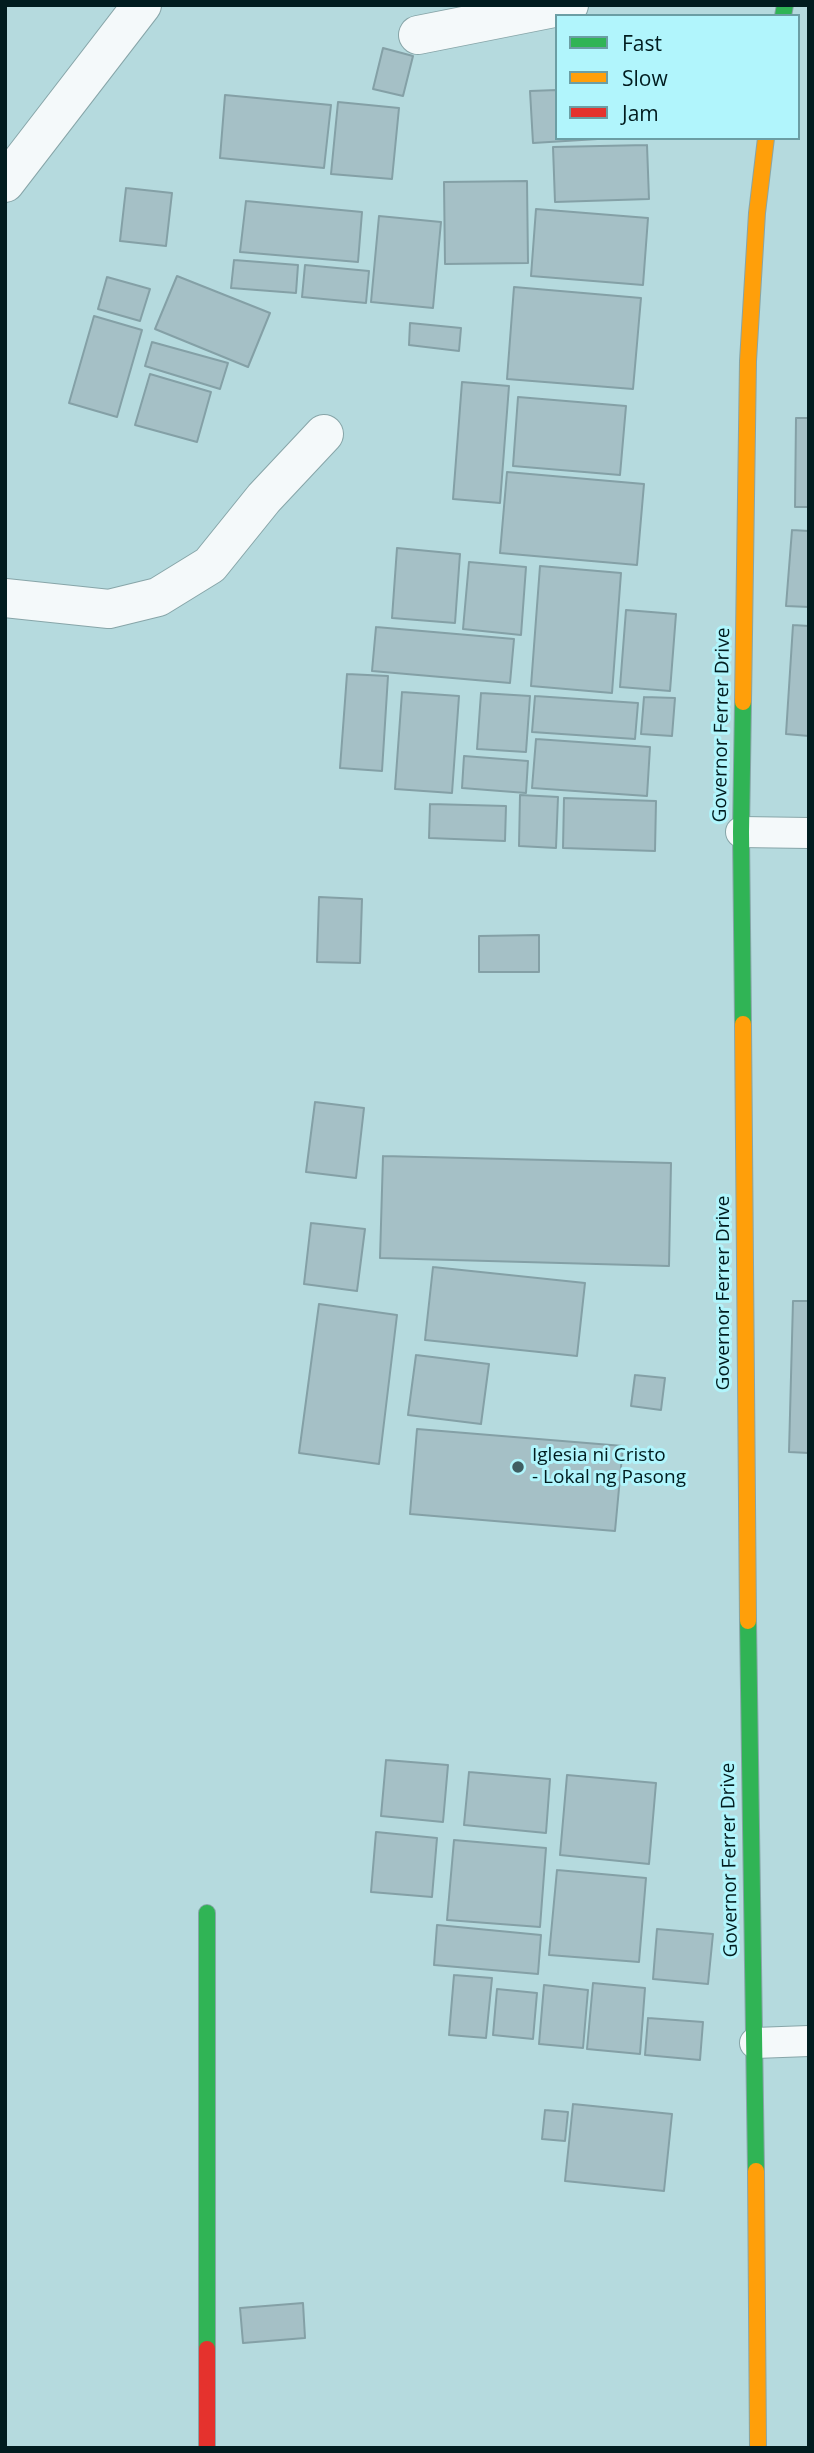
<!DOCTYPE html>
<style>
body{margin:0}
#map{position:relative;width:814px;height:2453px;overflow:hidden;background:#b5dade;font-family:"Open Sans",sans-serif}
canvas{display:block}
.frame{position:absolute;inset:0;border:7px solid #011c1f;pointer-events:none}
.legend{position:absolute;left:555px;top:14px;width:245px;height:126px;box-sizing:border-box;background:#b1f5fc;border:2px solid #6b9ea4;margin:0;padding:9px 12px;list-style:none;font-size:21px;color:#011c1f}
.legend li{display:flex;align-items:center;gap:14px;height:35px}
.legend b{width:35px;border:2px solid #6b9ea4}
</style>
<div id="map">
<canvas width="814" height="2453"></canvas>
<div class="frame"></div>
<ul class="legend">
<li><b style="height:9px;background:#30b455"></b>Fast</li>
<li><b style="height:9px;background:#ff9f0a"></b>Slow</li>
<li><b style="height:9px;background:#e5322d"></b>Jam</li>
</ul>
</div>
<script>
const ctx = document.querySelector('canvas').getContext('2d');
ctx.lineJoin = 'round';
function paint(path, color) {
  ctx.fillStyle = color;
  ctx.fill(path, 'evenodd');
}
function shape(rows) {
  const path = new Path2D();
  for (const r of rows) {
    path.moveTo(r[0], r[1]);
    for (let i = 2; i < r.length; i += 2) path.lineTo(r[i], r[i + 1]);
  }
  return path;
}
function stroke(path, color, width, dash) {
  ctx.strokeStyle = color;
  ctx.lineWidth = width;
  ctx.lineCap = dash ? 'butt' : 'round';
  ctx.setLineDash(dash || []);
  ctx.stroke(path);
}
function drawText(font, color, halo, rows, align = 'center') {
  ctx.font = font + ' "Open Sans",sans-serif';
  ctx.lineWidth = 6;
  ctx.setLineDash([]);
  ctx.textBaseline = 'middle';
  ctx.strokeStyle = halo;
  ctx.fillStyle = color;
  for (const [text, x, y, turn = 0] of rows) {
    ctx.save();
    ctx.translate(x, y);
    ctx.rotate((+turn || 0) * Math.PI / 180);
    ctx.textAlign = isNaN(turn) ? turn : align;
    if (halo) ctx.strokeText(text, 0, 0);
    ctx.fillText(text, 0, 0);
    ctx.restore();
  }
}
const building = shape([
 [383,48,413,56,403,96,373,89,383,48],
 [557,90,557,138,614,138,533,143,530,91,557,90],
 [225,95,331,105,324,168,220,158,225,95],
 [338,102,399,108,392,179,331,174,338,102],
 [647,145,649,199,555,202,553,147,647,145],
 [527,181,528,263,445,264,444,182,527,181],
 [126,188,172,193,166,246,120,241,126,188],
 [246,201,362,212,358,262,240,252,246,201],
 [536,209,648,218,643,285,531,276,536,209],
 [379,216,441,222,433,308,371,302,379,216],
 [234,260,298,265,296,293,231,288,234,260],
 [305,265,369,271,366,303,302,297,305,265],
 [177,276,270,313,248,367,155,329,177,276],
 [107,277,150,289,140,321,98,309,107,277],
 [514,287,641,298,633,389,507,379,514,287],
 [94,316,142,330,117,417,69,403,94,316],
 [410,323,461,328,459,351,409,345,410,323],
 [152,342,228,363,220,389,145,366,152,342],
 [150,374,211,392,197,442,135,425,150,374],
 [462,382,509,386,500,503,453,499,462,382],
 [518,397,626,406,620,475,513,466,518,397],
 [796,418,809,418,809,507,795,507,796,418],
 [507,472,644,484,637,565,500,553,507,472],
 [792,530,809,531,809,607,786,606,792,530],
 [397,548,460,554,455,623,392,618,397,548],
 [469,562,526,567,521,635,463,629,469,562],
 [540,566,621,573,612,693,531,686,540,566],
 [626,610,676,614,670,691,620,687,626,610],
 [793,625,809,626,809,736,786,734,793,625],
 [376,627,514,639,510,683,372,671,376,627],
 [347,674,388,676,382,771,340,768,347,674],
 [402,692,459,696,452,793,395,789,402,692],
 [481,693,530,696,526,752,477,749,481,693],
 [535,696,638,703,635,739,532,732,535,696],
 [644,697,675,698,672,736,641,734,644,697],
 [536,739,650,747,647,796,532,788,536,739],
 [464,756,528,761,526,793,462,788,464,756],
 [520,795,558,797,556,848,519,846,520,795],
 [564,798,656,801,655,851,563,848,564,798],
 [430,804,506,806,505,841,429,838,430,804],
 [319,897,362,899,360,963,317,962,319,897],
 [539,935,539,972,479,972,479,936,539,935],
 [315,1102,364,1108,356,1178,306,1172,315,1102],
 [383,1156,671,1163,669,1266,380,1258,383,1156],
 [311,1223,365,1229,357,1291,304,1284,311,1223],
 [433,1267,585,1283,577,1356,425,1340,433,1267],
 [793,1301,809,1301,809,1453,789,1452,793,1301],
 [319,1304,397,1315,379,1464,299,1453,319,1304],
 [416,1355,489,1364,481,1424,408,1415,416,1355],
 [635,1375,665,1378,661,1410,631,1406,635,1375],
 [417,1429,623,1446,615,1531,410,1514,417,1429],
 [386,1760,448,1765,443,1822,381,1816,386,1760],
 [469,1772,550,1779,546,1833,464,1825,469,1772],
 [567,1775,656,1783,649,1864,560,1855,567,1775],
 [376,1832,437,1838,432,1897,371,1892,376,1832],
 [454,1840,546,1848,540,1927,447,1920,454,1840],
 [557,1870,646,1878,639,1962,549,1955,557,1870],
 [437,1925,541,1935,538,1974,434,1965,437,1925],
 [657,1929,713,1934,708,1984,653,1979,657,1929],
 [454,1975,492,1978,486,2038,449,2035,454,1975],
 [593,1983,645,1988,640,2054,587,2049,593,1983],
 [544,1985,588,1990,583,2048,539,2044,544,1985],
 [497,1989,537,1993,533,2039,493,2035,497,1989],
 [648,2018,703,2022,700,2060,645,2055,648,2018],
 [573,2104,672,2114,664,2191,565,2181,573,2104],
 [545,2110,568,2112,565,2141,542,2139,545,2110],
 [303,2303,305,2338,243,2343,240,2308,303,2303]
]);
paint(building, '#a5c0c6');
stroke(building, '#84a0a6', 2);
const lane = shape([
 [741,832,809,833],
 [755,2043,809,2041]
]);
const street = shape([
 [418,35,569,5],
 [5,183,142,5],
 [5,598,109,609,158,597,210,565,264,498,324,434]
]);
const fast = shape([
 [783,16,785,5],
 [743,1024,741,832,743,702],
 [748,1621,756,2171],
 [207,1913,207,2349]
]);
const slow = shape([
 [743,702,748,361,757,213,766,138],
 [743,1024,748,1621],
 [756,2171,758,2448]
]);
const jam = shape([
 [207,2349,207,2448]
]);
stroke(lane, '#87a5a8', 32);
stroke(street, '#87a5a8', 40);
stroke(fast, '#87a5a8', 18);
stroke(slow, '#87a5a8', 18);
stroke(jam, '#87a5a8', 18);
stroke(lane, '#f4f9fa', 30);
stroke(street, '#f4f9fa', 38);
stroke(fast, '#30b455', 16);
stroke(slow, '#ff9f0a', 16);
stroke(jam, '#e5322d', 16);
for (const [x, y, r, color] of [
 [518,1467,7,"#405e62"]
]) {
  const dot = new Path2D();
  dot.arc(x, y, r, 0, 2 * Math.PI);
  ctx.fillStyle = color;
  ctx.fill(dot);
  stroke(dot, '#b1f5fc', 2.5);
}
drawText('19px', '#011c1f', '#b1f5fc', [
 ["Governor Ferrer Drive",722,725,-89],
 ["Governor Ferrer Drive",724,1293,-90],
 ["Governor Ferrer Drive",730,1860,-91]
]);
drawText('19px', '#011c1f', '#b1f5fc', [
 ["Iglesia ni Cristo",532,1456],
 ["- Lokal ng Pasong",532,1478]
], 'left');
</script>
